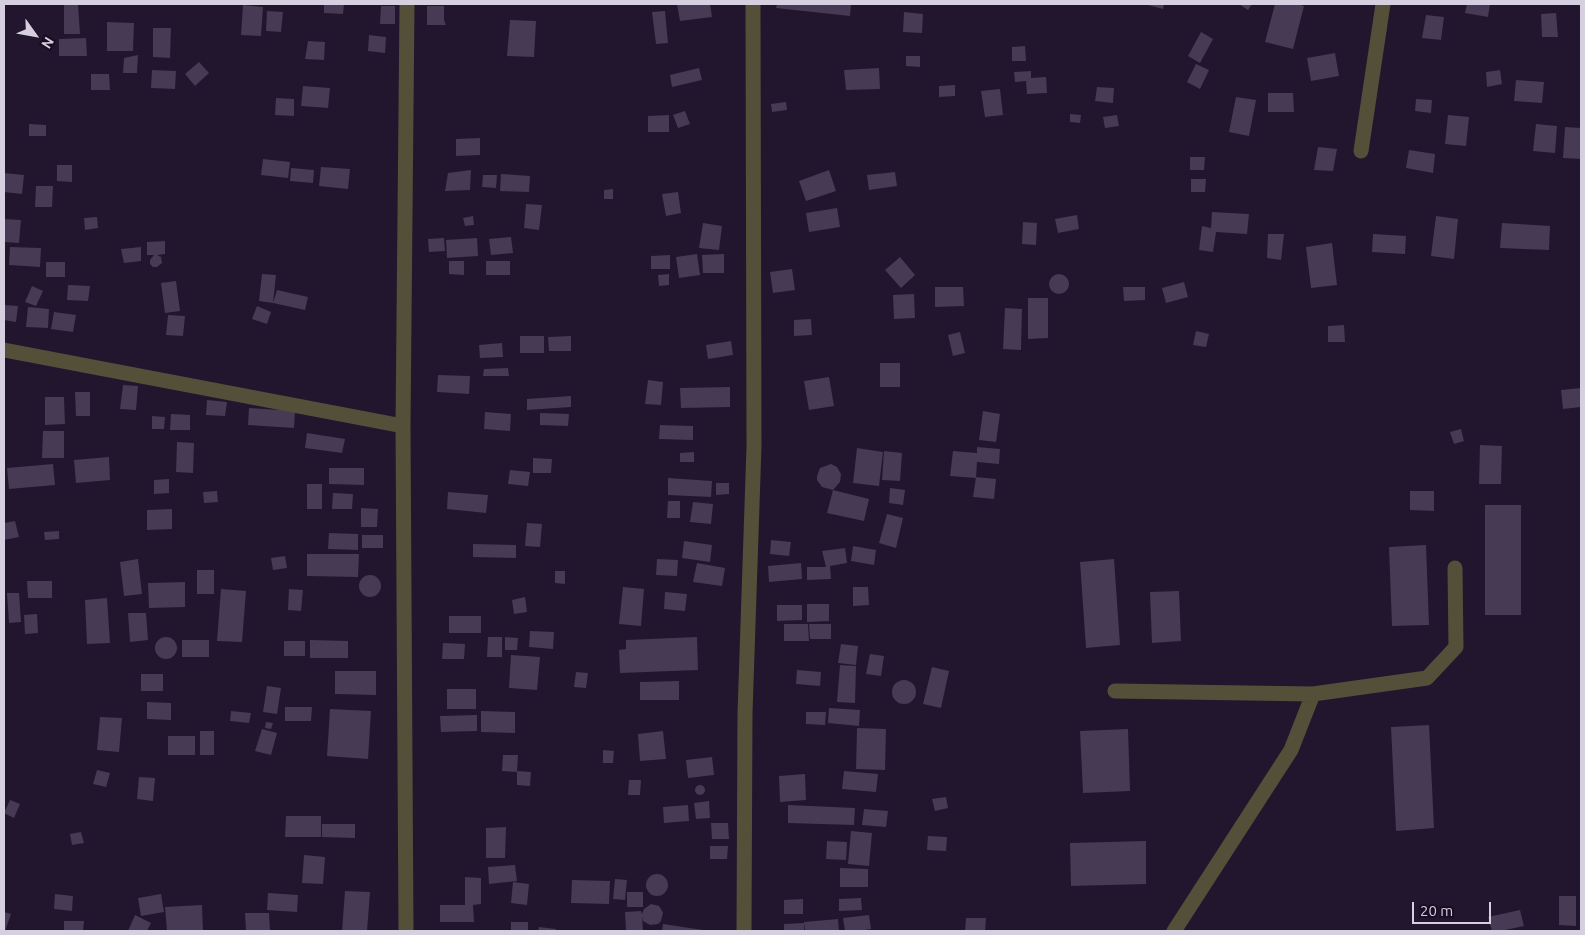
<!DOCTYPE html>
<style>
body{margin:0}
#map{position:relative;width:1585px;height:935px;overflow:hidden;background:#21162d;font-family:Ubuntu,sans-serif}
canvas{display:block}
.frame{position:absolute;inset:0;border:5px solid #d6cfdf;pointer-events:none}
.north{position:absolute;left:10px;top:10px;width:50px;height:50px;-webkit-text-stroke:4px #180d23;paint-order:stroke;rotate:122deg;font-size:14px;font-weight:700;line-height:20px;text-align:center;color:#d6cfdf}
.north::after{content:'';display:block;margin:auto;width:18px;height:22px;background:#d6cfdf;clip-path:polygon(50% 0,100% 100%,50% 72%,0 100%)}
.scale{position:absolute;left:1412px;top:902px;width:79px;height:22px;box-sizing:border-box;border:2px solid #d6cfdf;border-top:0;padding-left:6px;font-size:15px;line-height:18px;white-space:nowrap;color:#d6cfdf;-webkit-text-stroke:4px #180d23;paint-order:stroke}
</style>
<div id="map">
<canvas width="1585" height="935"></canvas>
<div class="frame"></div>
<div class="north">N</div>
<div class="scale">20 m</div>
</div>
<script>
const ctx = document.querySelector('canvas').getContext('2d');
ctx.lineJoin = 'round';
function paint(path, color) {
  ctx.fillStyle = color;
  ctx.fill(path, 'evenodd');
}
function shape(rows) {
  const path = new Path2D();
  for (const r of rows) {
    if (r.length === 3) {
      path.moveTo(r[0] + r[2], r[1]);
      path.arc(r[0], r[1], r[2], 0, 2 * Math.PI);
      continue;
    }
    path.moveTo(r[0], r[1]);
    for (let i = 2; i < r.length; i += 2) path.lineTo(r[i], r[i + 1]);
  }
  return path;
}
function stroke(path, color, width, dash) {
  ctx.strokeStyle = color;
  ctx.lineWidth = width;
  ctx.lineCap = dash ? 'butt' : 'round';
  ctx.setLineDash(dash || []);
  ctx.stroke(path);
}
paint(shape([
 [64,4,78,4,80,34,64,34],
 [324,4,344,4,343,14,324,13],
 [677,4,710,4,712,17,680,21],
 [777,4,851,4,850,16,776,8],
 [1144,4,1164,4,1163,9],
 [1239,4,1252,4,1248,10],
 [1275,4,1297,4,1304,6,1293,49,1265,42],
 [1467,4,1490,4,1488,17,1465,13],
 [243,5,263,7,261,36,241,35],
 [381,6,395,6,395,24,380,24],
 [427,6,444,6,444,20,446,25,427,25],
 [267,11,283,12,281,32,266,31],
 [665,11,668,43,656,44,652,12],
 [904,12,923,14,922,33,903,32],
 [1556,13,1558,37,1542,37,1541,14],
 [1426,15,1444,17,1441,40,1422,38],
 [510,20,536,21,534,57,507,56],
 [107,22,134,23,133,51,107,51],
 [153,28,171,28,170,58,153,57],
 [1201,32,1213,39,1200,63,1188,56],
 [369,35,386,37,385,53,368,51],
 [86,38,87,56,59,56,59,39],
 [308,41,325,42,324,60,305,59],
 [1025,46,1026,61,1012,61,1012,47],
 [1335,53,1339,76,1311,81,1307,58],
 [138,55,137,73,123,73,124,58],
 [906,56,920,56,920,67,906,66],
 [199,62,209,73,195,86,185,74],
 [1196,64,1209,70,1200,89,1187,82],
 [699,68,702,80,672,87,670,75],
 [879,68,880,89,846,90,844,70],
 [152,70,176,71,175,89,151,88],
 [1500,70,1502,84,1487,87,1486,72],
 [1031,71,1031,78,1046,77,1047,93,1027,94,1026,81,1015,82,1014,72],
 [91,74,109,74,110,90,91,90],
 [1516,80,1544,82,1542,103,1514,101],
 [955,85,955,96,939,97,939,86],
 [303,86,330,88,328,108,301,106],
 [1097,87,1114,88,1113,103,1095,101],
 [1000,89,1003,115,985,117,981,91],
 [1268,93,1293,93,1294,112,1268,112],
 [1236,97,1256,100,1249,136,1229,132],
 [276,98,294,99,294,116,275,115],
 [1416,99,1432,100,1431,113,1415,111],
 [786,102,787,110,772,112,771,104],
 [685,111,690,124,678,128,673,115],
 [1070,114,1081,115,1080,123,1070,122],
 [669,115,669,132,648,132,648,116],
 [1117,115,1119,126,1105,128,1103,117],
 [1448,115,1469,117,1466,146,1445,144],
 [29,124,46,125,46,136,29,136],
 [1536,124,1557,126,1555,153,1533,151],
 [1565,127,1581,128,1581,159,1563,158],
 [480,138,480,155,456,156,456,139],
 [1318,147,1337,149,1333,171,1314,170],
 [1409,150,1435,154,1433,173,1406,168],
 [1190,157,1205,157,1204,170,1190,170],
 [263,159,290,162,288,178,261,175],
 [57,165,72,165,72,182,57,181],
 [321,167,350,169,348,189,319,186],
 [291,168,314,170,313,183,290,181],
 [471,170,470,190,445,191,448,173],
 [829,170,836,191,806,201,799,181],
 [895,172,897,186,869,190,867,175],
 [4,173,24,175,22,194,4,192],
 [501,174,530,176,529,192,500,191],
 [483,175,497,175,496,188,482,187],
 [1191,179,1206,179,1205,192,1191,192],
 [36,186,53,186,52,207,35,207],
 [613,189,613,199,604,199,604,190],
 [678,192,681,213,666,216,662,194],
 [526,204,542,205,539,230,524,228],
 [837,208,840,227,809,232,806,213],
 [1212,212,1249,214,1247,234,1216,232,1213,252,1199,250,1202,226,1211,228],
 [1077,215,1079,229,1058,233,1055,219],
 [473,216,474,225,465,226,463,218],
 [1436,216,1458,219,1454,259,1431,256],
 [97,217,98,228,85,230,84,218],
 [4,219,21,220,19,243,4,242],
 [1023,222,1037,223,1036,245,1022,244],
 [703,223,722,226,719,250,699,248],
 [1502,223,1550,226,1549,250,1500,248],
 [1268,234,1284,234,1281,260,1267,258],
 [1373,234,1406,236,1405,254,1372,252],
 [511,237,513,253,491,255,489,239],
 [444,238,445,251,429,252,428,239],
 [477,238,478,256,447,258,446,240],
 [165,241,165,254,157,255,161,257,162,263,157,267,153,267,150,264,150,260,154,255,147,255,147,242],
 [1332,243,1337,285,1311,288,1306,247],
 [10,247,41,248,40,267,9,265],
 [141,247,141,261,124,263,121,249],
 [697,254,700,275,679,278,676,257],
 [724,254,724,273,703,273,702,255],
 [670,255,670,269,651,269,651,256],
 [900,257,915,275,901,288,885,270],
 [449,261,464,261,464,275,449,274],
 [486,261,510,261,510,275,486,275],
 [46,262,65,262,65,277,46,277],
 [792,269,795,290,773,293,770,272],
 [262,274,276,275,273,303,259,301],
 [669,274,669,285,659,286,658,275],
 [1059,284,10],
 [176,281,180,311,165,313,161,283],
 [1184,282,1188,297,1166,303,1162,288],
 [68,285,90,286,88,301,67,300],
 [32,286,43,291,36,306,25,302],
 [935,287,963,287,964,306,935,307],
 [1123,287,1145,287,1145,300,1124,301],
 [277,290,308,297,305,310,273,303],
 [914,294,915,318,894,319,893,295],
 [1028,298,1048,298,1048,338,1028,339],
 [4,305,18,306,16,322,4,320],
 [257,306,271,312,267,324,252,319],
 [28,307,49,309,48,328,26,327],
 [1005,308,1022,309,1021,350,1003,349],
 [54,312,76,315,73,332,51,329],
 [168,315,185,316,183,336,166,335],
 [811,319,812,335,794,336,794,320],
 [1344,325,1345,342,1328,342,1328,326],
 [1196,331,1209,334,1206,347,1193,345],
 [960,332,965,353,953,356,948,335],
 [520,336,544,336,544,353,520,353],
 [571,336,571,351,549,351,548,337],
 [731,341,733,355,708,359,706,345],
 [502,343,503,357,480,358,479,345],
 [880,363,900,363,900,387,880,387],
 [508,368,509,376,483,376,484,369],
 [438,375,470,376,469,394,437,392],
 [829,377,834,406,809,410,804,381],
 [648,380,663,382,661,405,645,404],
 [123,385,138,386,136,410,120,409],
 [730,387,730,407,681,408,680,388],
 [1581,388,1581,407,1563,409,1561,390],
 [75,392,90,392,90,416,76,416],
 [571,396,571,407,527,410,527,399],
 [45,397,64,397,65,424,45,425],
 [207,400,227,402,225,416,206,415],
 [249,408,295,411,294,428,248,425],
 [983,411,1000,414,996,442,979,440],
 [485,412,511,414,510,431,484,429],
 [540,413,569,414,568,426,540,425],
 [171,414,190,415,190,430,170,430],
 [152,416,165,417,164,429,152,429],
 [660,425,693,426,693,440,659,439],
 [1461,429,1464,441,1454,444,1450,432],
 [43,431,64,431,64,458,42,458],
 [307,433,345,439,342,453,305,448],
 [177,442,194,443,193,473,176,472],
 [1480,445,1502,446,1501,484,1479,484],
 [977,447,1000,449,999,464,977,462,976,478,950,476,953,451,977,453],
 [857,448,883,452,879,486,853,483],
 [884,451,902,453,900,481,882,480],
 [694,452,694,462,680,462,680,453],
 [109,457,110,480,76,483,74,460],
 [533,458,552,459,551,473,533,473],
 [53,464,55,485,9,489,7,468],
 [831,464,837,467,841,474,840,482,833,490,869,499,864,521,827,513,833,490,822,487,817,480,817,476,820,468],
 [329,468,364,468,364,485,329,484],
 [510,470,530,472,528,486,508,484],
 [976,477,996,479,994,499,973,497],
 [668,478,712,481,711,497,668,495],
 [169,479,169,493,154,494,154,480],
 [716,483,729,483,729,494,716,495],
 [307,484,322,484,322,509,307,509],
 [890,488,905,490,903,505,889,503],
 [217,491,218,502,204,503,203,492],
 [1410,491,1434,491,1434,511,1410,510],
 [448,492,488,495,486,513,447,509],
 [333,493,353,494,352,509,332,509],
 [668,501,680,501,680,518,667,518],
 [693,502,713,504,711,524,690,522],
 [1485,505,1521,505,1521,615,1485,615],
 [361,508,378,509,377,527,361,527],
 [172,509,172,529,147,530,147,510],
 [887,514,903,518,896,548,879,543],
 [15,521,19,537,4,540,4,523],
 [527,523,542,524,540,547,525,546],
 [59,531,59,539,45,540,44,532],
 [329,533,358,534,358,550,328,549],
 [362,535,383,535,383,548,362,548],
 [771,540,791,542,789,556,770,554],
 [684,541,712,545,710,562,682,558],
 [473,544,516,545,516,558,473,557],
 [1426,545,1429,625,1392,626,1389,547],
 [853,546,876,550,874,565,851,561],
 [845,548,847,563,830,566,831,579,807,580,807,567,826,567,822,551],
 [307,554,359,554,358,577,307,576],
 [285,556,287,568,273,570,271,558],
 [138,559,142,594,124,596,120,562],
 [657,559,678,560,677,576,656,575],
 [1114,559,1120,645,1086,648,1080,562],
 [697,563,725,568,722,586,693,582],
 [801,563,802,579,769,582,768,566],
 [197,570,214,570,214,594,197,594],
 [555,571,565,571,565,584,555,583],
 [370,586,11],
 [27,581,52,581,52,598,28,598],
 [185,582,185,607,149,608,148,583],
 [623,587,644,589,641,626,619,624],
 [853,587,868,587,869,605,853,606],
 [221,589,246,591,242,642,217,641],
 [289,589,303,590,301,611,288,610],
 [1179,591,1181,641,1152,643,1150,592],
 [665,592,687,594,685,611,664,609],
 [7,593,19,593,21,622,9,623],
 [525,597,527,612,514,614,512,600],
 [107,598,110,643,87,644,85,600],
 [807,604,829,604,829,621,807,622],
 [777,605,802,605,802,620,777,621],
 [128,613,146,613,148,640,130,642],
 [37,614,38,633,25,634,24,615],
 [449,616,481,616,481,633,449,633],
 [784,624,808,624,809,641,784,641],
 [809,624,831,624,831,639,810,639],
 [530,631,554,632,553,649,529,647],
 [166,648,11],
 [488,637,502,637,502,657,487,657],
 [505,637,518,638,517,650,505,650],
 [697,637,698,670,620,673,619,650,626,649,626,640],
 [182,640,209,640,209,657,182,657],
 [310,640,348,641,348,658,310,658],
 [284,641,305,641,305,656,284,656],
 [443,643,465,644,464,659,442,659],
 [841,644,858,646,856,665,838,663],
 [870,654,884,656,881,676,866,674],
 [511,655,540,657,537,690,509,688],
 [840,665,856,666,855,703,837,702],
 [932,667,949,671,941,708,923,704],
 [797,670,821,672,820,686,796,684],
 [335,671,376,671,376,695,335,694],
 [576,672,588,673,586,688,574,687],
 [141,674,163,674,163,691,141,691],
 [904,692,12],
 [679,681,679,700,640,700,640,682],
 [267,686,281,688,277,714,263,712],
 [447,689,476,689,476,709,447,709],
 [147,702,171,703,171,720,147,719],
 [285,707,312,707,311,721,285,721],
 [829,708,860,710,859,726,828,723],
 [330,709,371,711,368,759,327,756],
 [231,711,251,713,249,723,230,721],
 [481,711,515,712,515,733,481,732],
 [806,712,826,712,825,725,806,724],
 [477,715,477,731,441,732,440,716],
 [100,717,122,718,119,752,97,750],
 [266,722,273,723,271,729,265,728],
 [1429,725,1434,828,1396,831,1391,727],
 [857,728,886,729,885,770,856,769],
 [262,729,277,733,271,755,255,751],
 [1128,729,1130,791,1083,793,1080,731],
 [200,731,214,731,214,755,200,755],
 [663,731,666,759,640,761,638,734],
 [168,736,195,736,195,755,168,755],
 [603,750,614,751,613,763,603,763],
 [503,755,518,755,517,772,502,771],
 [712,757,714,775,688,778,686,760],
 [97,770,110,773,106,787,93,784],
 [517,771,531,772,530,786,517,785],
 [844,771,878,774,876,792,842,789],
 [805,774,806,800,780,802,779,776],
 [139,777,155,778,153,801,137,799],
 [629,780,641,780,640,795,628,795],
 [700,790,5],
 [946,797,948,808,935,811,932,799],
 [10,800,20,804,14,818,4,813],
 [709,801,710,818,696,819,694,803],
 [688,805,689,821,664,823,663,807],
 [788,805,855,808,854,825,788,823],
 [864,809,888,811,886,827,862,825],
 [286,816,321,816,321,837,285,837],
 [711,823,728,823,729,839,712,839],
 [322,824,355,824,355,838,322,837],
 [506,827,505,858,486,858,486,828],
 [851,831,872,833,869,866,848,864],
 [81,832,84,843,72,845,70,834],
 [928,836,947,837,946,851,927,850],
 [827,841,847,842,846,860,826,859],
 [1146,841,1146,884,1071,886,1070,843],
 [710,846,728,846,727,859,710,859],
 [304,855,325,857,323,884,302,883],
 [515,865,517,881,489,884,488,867],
 [840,868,868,869,868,887,840,887],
 [657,885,11],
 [465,877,481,878,481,904,473,905,474,922,440,922,440,905,465,905],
 [615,879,627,880,625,900,613,899],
 [572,880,610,881,609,904,571,903],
 [513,882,529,884,527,905,511,903],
 [345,891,370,892,367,931,342,931],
 [627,892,643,892,643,907,627,907],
 [268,893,298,895,297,912,267,910],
 [55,894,73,896,72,911,54,909],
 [161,894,164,912,141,916,138,898],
 [1559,896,1576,896,1576,926,1559,925],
 [861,898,862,910,839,911,839,899],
 [803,899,803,914,784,914,784,900],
 [651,904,659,906,661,909,663,913,661,921,658,924,650,925,643,921,642,916,643,931,626,931,625,912,641,911,642,914,644,909],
 [202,905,203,931,167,931,165,907],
 [1520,910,1524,926,1500,931,1492,931,1488,917],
 [4,912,11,914,5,931,4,931],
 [245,913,269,913,270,931,246,931],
 [135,915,151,923,147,931,128,931],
 [869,915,871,929,865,930,865,931,845,931,843,918],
 [966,918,986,918,985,931,965,931],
 [838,919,839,931,805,931,804,922],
 [64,921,84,921,83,931,64,931],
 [511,922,528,922,528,931,511,931],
 [804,923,804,931,784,931,784,924],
 [663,924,703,930,703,931,662,931],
 [539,927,556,929,556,931,538,931]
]), '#463a54');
stroke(shape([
 [1115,691,1313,694,1427,678,1456,647,1455,568],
 [1174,931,1291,750,1313,694]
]), '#544f39', 15);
stroke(shape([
 [1361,151,1383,4],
 [4,350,403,426],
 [406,931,403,426,407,4],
 [744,931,745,713,754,446,753,4]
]), '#544f39', 15);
</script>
